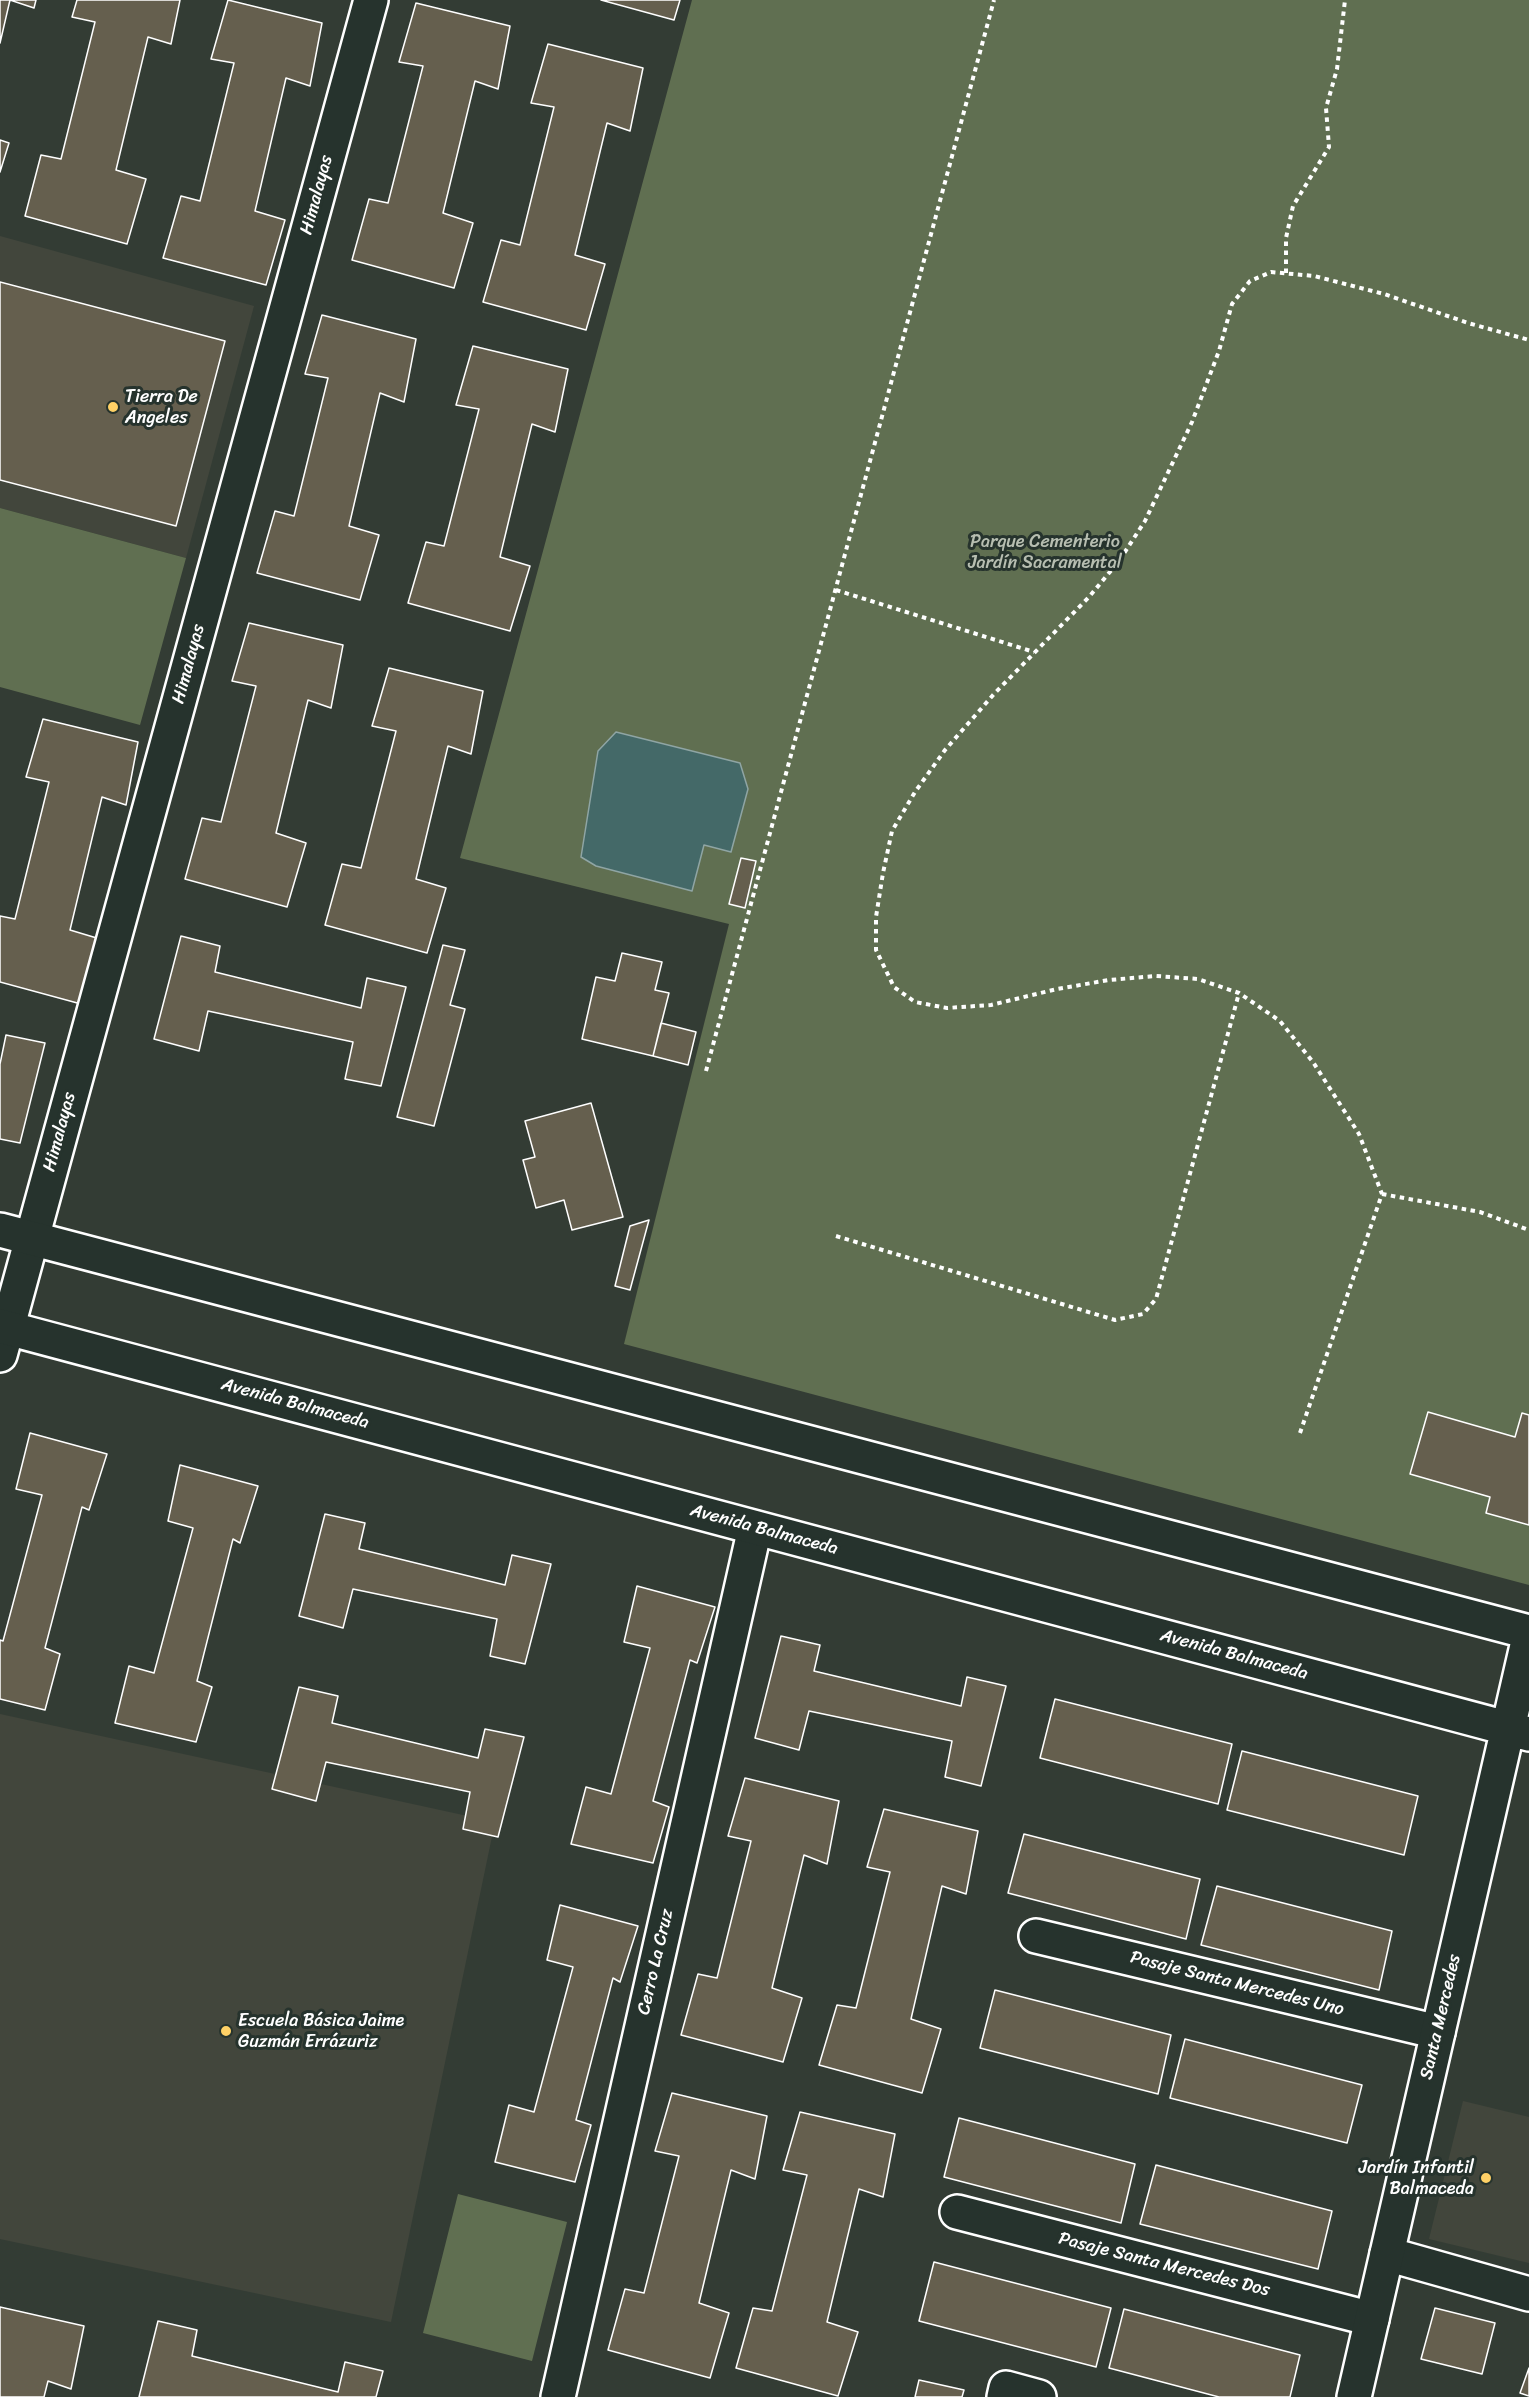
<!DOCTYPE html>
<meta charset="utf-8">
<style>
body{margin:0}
canvas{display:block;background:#333c34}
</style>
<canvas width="1529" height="2397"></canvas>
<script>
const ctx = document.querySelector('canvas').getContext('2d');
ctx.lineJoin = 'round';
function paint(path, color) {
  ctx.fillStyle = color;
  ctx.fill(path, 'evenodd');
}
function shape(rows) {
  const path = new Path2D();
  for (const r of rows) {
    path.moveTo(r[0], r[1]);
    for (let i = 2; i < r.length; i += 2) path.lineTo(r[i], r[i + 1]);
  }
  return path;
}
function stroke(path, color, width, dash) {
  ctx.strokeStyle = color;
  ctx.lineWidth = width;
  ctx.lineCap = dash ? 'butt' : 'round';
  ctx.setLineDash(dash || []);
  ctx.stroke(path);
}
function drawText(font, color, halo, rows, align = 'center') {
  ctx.font = font + ' Sriracha,sans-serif';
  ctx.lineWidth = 6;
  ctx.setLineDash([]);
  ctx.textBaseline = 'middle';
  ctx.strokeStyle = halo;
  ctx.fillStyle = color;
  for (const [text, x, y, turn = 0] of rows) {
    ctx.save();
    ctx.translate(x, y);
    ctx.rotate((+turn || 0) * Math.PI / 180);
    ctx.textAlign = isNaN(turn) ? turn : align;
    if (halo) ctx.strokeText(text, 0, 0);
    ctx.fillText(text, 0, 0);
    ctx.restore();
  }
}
paint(shape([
 [0,236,254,306,186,558,0,508],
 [0,1714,495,1822,391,2322,0,2239],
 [1463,2101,1529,2117,1529,2263,1429,2239]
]), '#42463c');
paint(shape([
 [692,0,1529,0,1529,1585,624,1344,729,924,460,858],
 [0,508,186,558,140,725,0,687],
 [458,2194,567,2222,532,2361,423,2333]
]), '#606f51');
const water = shape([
 [616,732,740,763,748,789,731,852,704,845,692,891,596,866,581,857,598,751,616,732]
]);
paint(water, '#446968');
stroke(water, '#8fa5a4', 1.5);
const building = shape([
 [0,0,36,0,34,8,10,0,0,43,0,0],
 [77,0,180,0,171,44,148,37,116,170,146,179,127,244,25,216,41,155,61,159,95,22,72,17,77,0],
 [228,0,322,23,310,86,286,78,255,211,285,220,266,285,163,258,181,196,200,201,234,63,211,59,228,0],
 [601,0,680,0,674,20,601,0],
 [416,3,510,26,498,89,475,81,443,213,473,223,454,288,352,260,369,199,388,203,423,66,399,62,416,3],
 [548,44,643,68,630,131,607,123,575,255,605,264,586,330,483,302,501,240,520,245,554,107,531,103,548,44],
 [0,140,9,143,0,172,0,140],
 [0,282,225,341,176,526,0,480,0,282],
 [322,315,416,339,404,402,380,393,349,526,379,535,360,600,257,573,275,511,294,516,328,378,305,374,322,315],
 [473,346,568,369,555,432,532,424,500,557,530,566,510,631,408,603,426,542,444,546,479,409,456,405,473,346],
 [249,623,343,645,331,708,308,700,276,833,306,843,287,907,185,879,202,818,221,822,256,686,232,681,249,623],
 [389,668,483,691,471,754,448,746,416,879,446,888,427,953,325,925,342,864,361,868,396,731,372,726,389,668],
 [43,719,138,742,126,805,102,797,70,930,100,939,81,1004,0,982,0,916,15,919,49,782,26,777,43,719],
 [741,858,756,861,745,908,729,904,741,858],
 [181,936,220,946,215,972,361,1008,367,978,406,987,381,1086,345,1079,353,1042,208,1011,199,1051,154,1039,181,936],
 [443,945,465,950,450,1005,465,1009,434,1126,397,1117,443,945],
 [622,953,662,962,655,990,669,993,653,1056,582,1039,596,977,615,981,622,953],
 [661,1023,696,1032,688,1065,653,1056,661,1023],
 [6,1035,45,1043,20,1143,0,1139,0,1064,6,1035],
 [591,1103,623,1217,572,1230,564,1200,536,1208,523,1160,535,1157,525,1121,591,1103],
 [649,1220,630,1290,615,1286,630,1226,649,1220],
 [1428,1412,1515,1437,1522,1413,1529,1415,1529,1525,1486,1513,1490,1497,1410,1474,1428,1412],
 [30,1433,107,1454,89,1510,82,1507,45,1648,60,1654,45,1710,0,1699,0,1640,3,1641,42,1495,16,1489,30,1433],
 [180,1465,258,1486,240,1543,233,1539,197,1681,212,1687,196,1742,115,1723,129,1666,154,1673,193,1528,168,1521,180,1465],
 [325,1514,365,1523,359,1549,505,1585,512,1555,551,1564,525,1664,490,1656,497,1619,353,1589,343,1628,299,1616,325,1514],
 [637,1586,715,1607,697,1663,690,1660,653,1801,669,1807,653,1863,571,1844,586,1787,611,1794,650,1648,624,1642,637,1586],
 [781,1636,820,1645,814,1671,961,1706,967,1677,1006,1686,981,1786,945,1777,952,1741,809,1711,799,1750,755,1738,781,1636],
 [299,1687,338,1696,332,1723,478,1758,485,1729,524,1737,498,1837,463,1829,470,1792,326,1762,316,1801,272,1789,299,1687],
 [1055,1699,1232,1744,1218,1804,1040,1758,1055,1699],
 [1242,1751,1418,1796,1404,1855,1227,1810,1242,1751],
 [745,1778,839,1801,827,1864,804,1855,772,1988,802,1998,783,2062,681,2035,698,1974,717,1978,751,1841,728,1836,745,1778],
 [884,1809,978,1831,966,1894,942,1886,911,2019,941,2029,922,2093,819,2065,837,2005,856,2008,890,1872,867,1867,884,1809],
 [1024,1834,1200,1879,1186,1939,1008,1893,1024,1834],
 [1217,1886,1392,1931,1379,1990,1201,1945,1217,1886],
 [560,1905,638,1926,620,1982,613,1978,576,2120,591,2125,575,2182,495,2162,509,2105,534,2112,573,1967,547,1960,560,1905],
 [995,1990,1171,2035,1158,2094,980,2048,995,1990],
 [1185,2039,1362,2085,1347,2143,1170,2098,1185,2039],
 [672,2093,767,2116,755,2179,731,2170,699,2303,729,2313,710,2378,608,2350,625,2289,644,2293,679,2156,655,2151,672,2093],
 [800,2112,895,2134,883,2197,859,2189,827,2322,858,2332,838,2396,736,2368,753,2308,772,2311,807,2175,783,2170,800,2112],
 [959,2118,1135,2164,1121,2223,944,2177,959,2118],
 [1156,2165,1332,2211,1318,2269,1140,2224,1156,2165],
 [934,2262,1111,2308,1096,2367,919,2321,934,2262],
 [0,2307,84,2326,71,2389,48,2381,44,2397,0,2397,0,2307],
 [1435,2308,1495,2323,1482,2374,1421,2359,1435,2308],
 [1124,2309,1300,2355,1290,2397,1219,2397,1109,2368,1124,2309],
 [158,2321,197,2330,192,2356,338,2392,345,2362,383,2371,376,2397,139,2397,158,2321],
 [1529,2368,1529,2396,1520,2393,1529,2368],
 [919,2380,964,2390,962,2397,915,2397,919,2380]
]);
paint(building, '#655f4e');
stroke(building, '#fff', 1.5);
const minor = shape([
 [0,1355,371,0],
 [1036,1936,1438,2032],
 [957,2212,1372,2319],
 [1387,2254,1529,2294],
 [558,2397,755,1528],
 [1004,2397,1006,2388,1039,2397]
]);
const tertiary = shape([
 [0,1230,1529,1632],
 [0,1326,1529,1734],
 [1354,2397,1529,1637]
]);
stroke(minor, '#fff', 38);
stroke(tertiary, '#fff', 38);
stroke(shape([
 [1286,273,1286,238,1293,206,1329,147,1326,108,1337,69,1345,0],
 [836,590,1034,652],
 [706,1071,994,0],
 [1382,1194,1480,1212,1529,1230],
 [836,1236,1115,1320,1143,1314,1156,1299,1239,993],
 [1300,1433,1382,1194,1359,1134,1313,1062,1280,1021,1239,993,1198,979,1156,976,1109,980,1057,989,991,1005,947,1008,915,1002,894,987,876,950,876,917,883,873,892,831,915,792,945,750,994,694,1089,597,1119,561,1145,521,1192,422,1219,351,1232,304,1250,281,1271,272,1314,276,1384,294,1468,323,1529,340]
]), '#fff', 4, [4.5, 4.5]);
stroke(minor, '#26332d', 33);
stroke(tertiary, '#26332d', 33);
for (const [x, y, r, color] of [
 [113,407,6,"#ffd166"],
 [226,2031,6,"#ffd166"],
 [1486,2178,6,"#ffd166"]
]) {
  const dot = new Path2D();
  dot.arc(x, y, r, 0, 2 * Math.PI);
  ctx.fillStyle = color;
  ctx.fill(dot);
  stroke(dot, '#26332d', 2);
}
drawText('18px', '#fff', '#26332d', [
 ["Himalayas",317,195,-75],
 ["Himalayas",189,664,-75],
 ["Himalayas",60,1132,-75],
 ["Avenida Balmaceda",295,1404,15],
 ["Avenida Balmaceda",764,1530,15],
 ["Avenida Balmaceda",1234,1655,15],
 ["Cerro La Cruz",656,1962,-77],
 ["Pasaje Santa Mercedes Uno",1237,1984,14],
 ["Santa Mercedes",1441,2017,-77],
 ["Pasaje Santa Mercedes Dos",1164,2265,14]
]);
drawText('18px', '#fff', '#26332d', [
 ["Tierra De",125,397],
 ["Angeles",125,418],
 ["Escuela Básica Jaime",238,2021],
 ["Guzmán Errázuriz",238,2042],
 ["Jardín Infantil",1474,2168,"right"],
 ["Balmaceda",1474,2189,"right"]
], 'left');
drawText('18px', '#b7beb1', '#26332d', [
 ["Parque Cementerio",1045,542],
 ["Jardín Sacramental",1045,563]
]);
</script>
